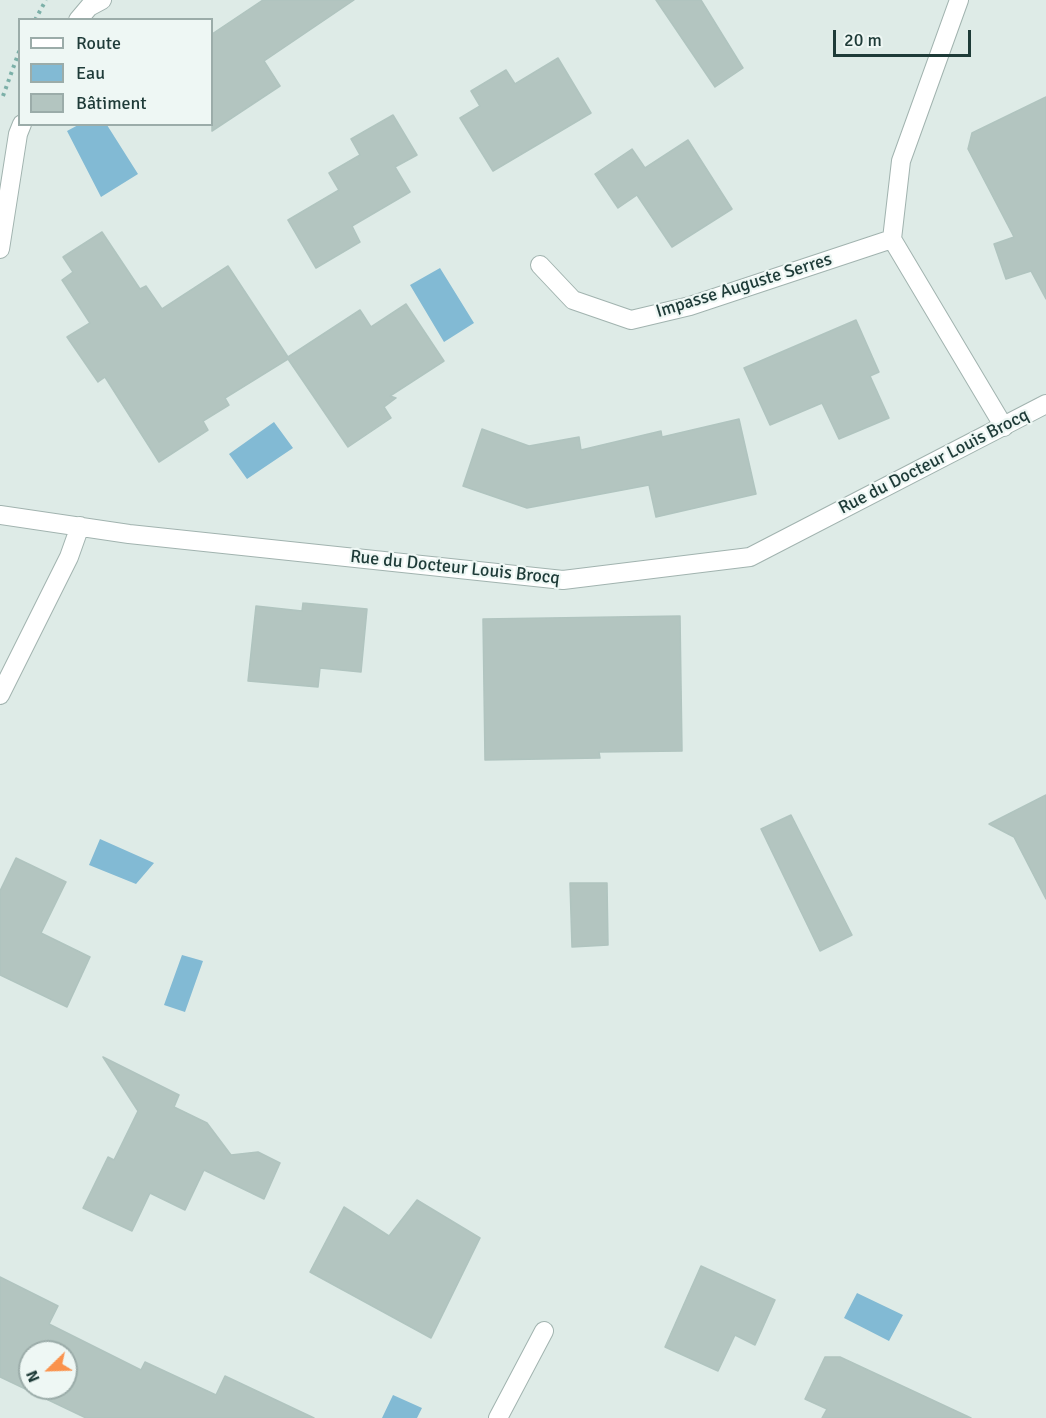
<!DOCTYPE html>
<meta charset="utf-8">
<style>
body{margin:0}
#map{position:relative;width:1046px;height:1418px;overflow:hidden;background:#deebe7;font-family:Signika,sans-serif}
canvas{display:block}
.legend{position:absolute;left:18px;top:18px;width:195px;height:108px;box-sizing:border-box;background:#eef7f4;border:2px solid #9baca9;margin:0;padding:8px 10px;list-style:none;font-size:18px;color:#1e3b38}
.legend li{display:flex;align-items:center;gap:12px;height:30px}
.legend b{width:30px;border:2px solid #9baca9}
.north{position:absolute;left:18px;top:1340px;width:60px;height:60px;box-sizing:border-box;background:#eef7f4;border:2px solid #9baca9;border-radius:50%;rotate:247deg;font-size:16px;font-weight:700;line-height:24px;text-align:center;color:#1e3b38}
.north::after{content:'';display:block;margin:auto;width:21px;height:27px;background:#fa924c;clip-path:polygon(50% 0,100% 100%,50% 72%,0 100%)}
.scale{position:absolute;left:833px;top:30px;width:138px;height:27px;box-sizing:border-box;border:3px solid #1e3b38;border-top:0;padding-left:8px;font-size:18px;line-height:21px;white-space:nowrap;color:#1e3b38;-webkit-text-stroke:4px #eef7f4;paint-order:stroke}
</style>
<div id="map">
<canvas width="1046" height="1418"></canvas>
<ul class="legend">
<li><b style="height:8px;background:#fff"></b>Route</li>
<li><b style="height:16px;background:#82bad4"></b>Eau</li>
<li><b style="height:16px;background:#b3c5c0"></b>Bâtiment</li>
</ul>
<div class="north">N</div>
<div class="scale">20 m</div>
</div>
<script>
const ctx = document.querySelector('canvas').getContext('2d');
ctx.lineJoin = 'round';
function paint(path, color) {
  ctx.fillStyle = color;
  ctx.fill(path, 'evenodd');
}
function shape(rows) {
  const path = new Path2D();
  for (const r of rows) {
    path.moveTo(r[0], r[1]);
    for (let i = 2; i < r.length; i += 2) path.lineTo(r[i], r[i + 1]);
  }
  return path;
}
function stroke(path, color, width, dash) {
  ctx.strokeStyle = color;
  ctx.lineWidth = width;
  ctx.lineCap = dash ? 'butt' : 'round';
  ctx.setLineDash(dash || []);
  ctx.stroke(path);
}
function drawText(font, color, halo, rows, align = 'center') {
  ctx.font = font + ' Signika,sans-serif';
  ctx.lineWidth = 4.5;
  ctx.setLineDash([]);
  ctx.textBaseline = 'middle';
  ctx.strokeStyle = halo;
  ctx.fillStyle = color;
  for (const [text, x, y, turn = 0] of rows) {
    ctx.save();
    ctx.translate(x, y);
    ctx.rotate((+turn || 0) * Math.PI / 180);
    ctx.textAlign = isNaN(turn) ? turn : align;
    if (halo) ctx.strokeText(text, 0, 0);
    ctx.fillText(text, 0, 0);
    ctx.restore();
  }
}
paint(shape([
 [80,124,107,125,138,174,101,197,67,131],
 [440,268,474,323,444,342,410,285],
 [274,422,293,448,247,479,229,454],
 [100,839,154,863,136,884,89,865],
 [182,955,203,961,185,1012,164,1005],
 [857,1293,903,1315,889,1341,844,1318],
 [393,1395,422,1408,417,1418,382,1418]
]), '#82bad4');
const building = shape([
 [263,0,354,0,264,61,280,86,212,131,212,34,263,0],
 [656,0,701,0,743,68,715,87,656,0],
 [558,58,591,113,493,171,460,118,480,106,471,91,506,70,515,84,558,58],
 [1046,97,1046,299,1031,271,1006,279,994,244,1014,237,968,149,972,133,1046,97],
 [393,115,417,155,395,167,410,192,352,226,360,242,316,268,288,220,339,190,329,173,360,155,351,139,393,115],
 [688,140,732,209,672,247,637,195,618,208,595,174,632,149,645,168,688,140],
 [102,232,140,289,146,286,162,309,228,266,288,357,360,310,371,327,406,304,444,361,390,396,396,398,384,407,391,418,348,447,288,359,225,398,229,405,203,421,208,430,159,462,105,377,98,382,67,337,90,323,62,280,73,272,63,257,102,232],
 [856,320,879,372,870,376,889,418,839,439,822,403,770,425,744,368,856,320],
 [739,419,756,494,656,517,649,485,527,508,463,486,482,429,529,446,579,437,581,450,661,431,662,437,739,419],
 [303,603,367,609,361,672,320,668,318,687,248,681,256,606,302,611,303,603],
 [680,616,682,751,599,752,600,758,485,760,483,619,680,616],
 [1046,795,1046,899,1014,837,989,824,1046,795],
 [791,815,852,935,820,951,761,829,791,815],
 [16,858,66,882,41,933,90,957,67,1007,0,975,0,891,16,858],
 [570,883,607,883,608,945,572,947,570,883],
 [103,1057,179,1095,174,1107,207,1123,231,1155,258,1152,280,1163,264,1199,204,1170,185,1210,150,1193,132,1231,83,1208,108,1157,114,1160,138,1111,103,1057],
 [417,1200,480,1238,431,1338,310,1272,344,1207,389,1236,417,1200],
 [701,1266,775,1300,755,1345,735,1335,718,1371,665,1347,701,1266],
 [0,1277,58,1306,49,1324,141,1370,145,1362,216,1395,225,1376,314,1418,86,1418,0,1377,0,1277],
 [30,1352,66,1352,66,1388,30,1388,30,1352],
 [825,1357,840,1357,971,1418,822,1418,827,1409,805,1399,825,1357]
]);
paint(building, '#b3c5c0');
stroke(building, '#b0c4bf', 1.5);
const minor = shape([
 [959,0,901,161,892,239,1004,427],
 [78,20,89,7,102,0],
 [0,249,18,134,22,124],
 [540,265,573,300,631,320,690,306,892,239],
 [0,515,129,534,563,580,750,557,1046,404],
 [0,695,69,557,80,526],
 [498,1418,544,1331]
]);
stroke(minor, '#a1b3af', 20);
stroke(shape([
 [35,20,46,0],
 [3,96,20,49]
]), '#7cb0a8', 4, [3, 4.5]);
stroke(minor, '#fff', 18);
drawText('18px', '#1e3b38', '#eef7f4', [
 ["Impasse Auguste Serres",744,286,-17],
 ["Rue du Docteur Louis Brocq",934,462,-27],
 ["Rue du Docteur Louis Brocq",455,568,6]
]);
</script>
